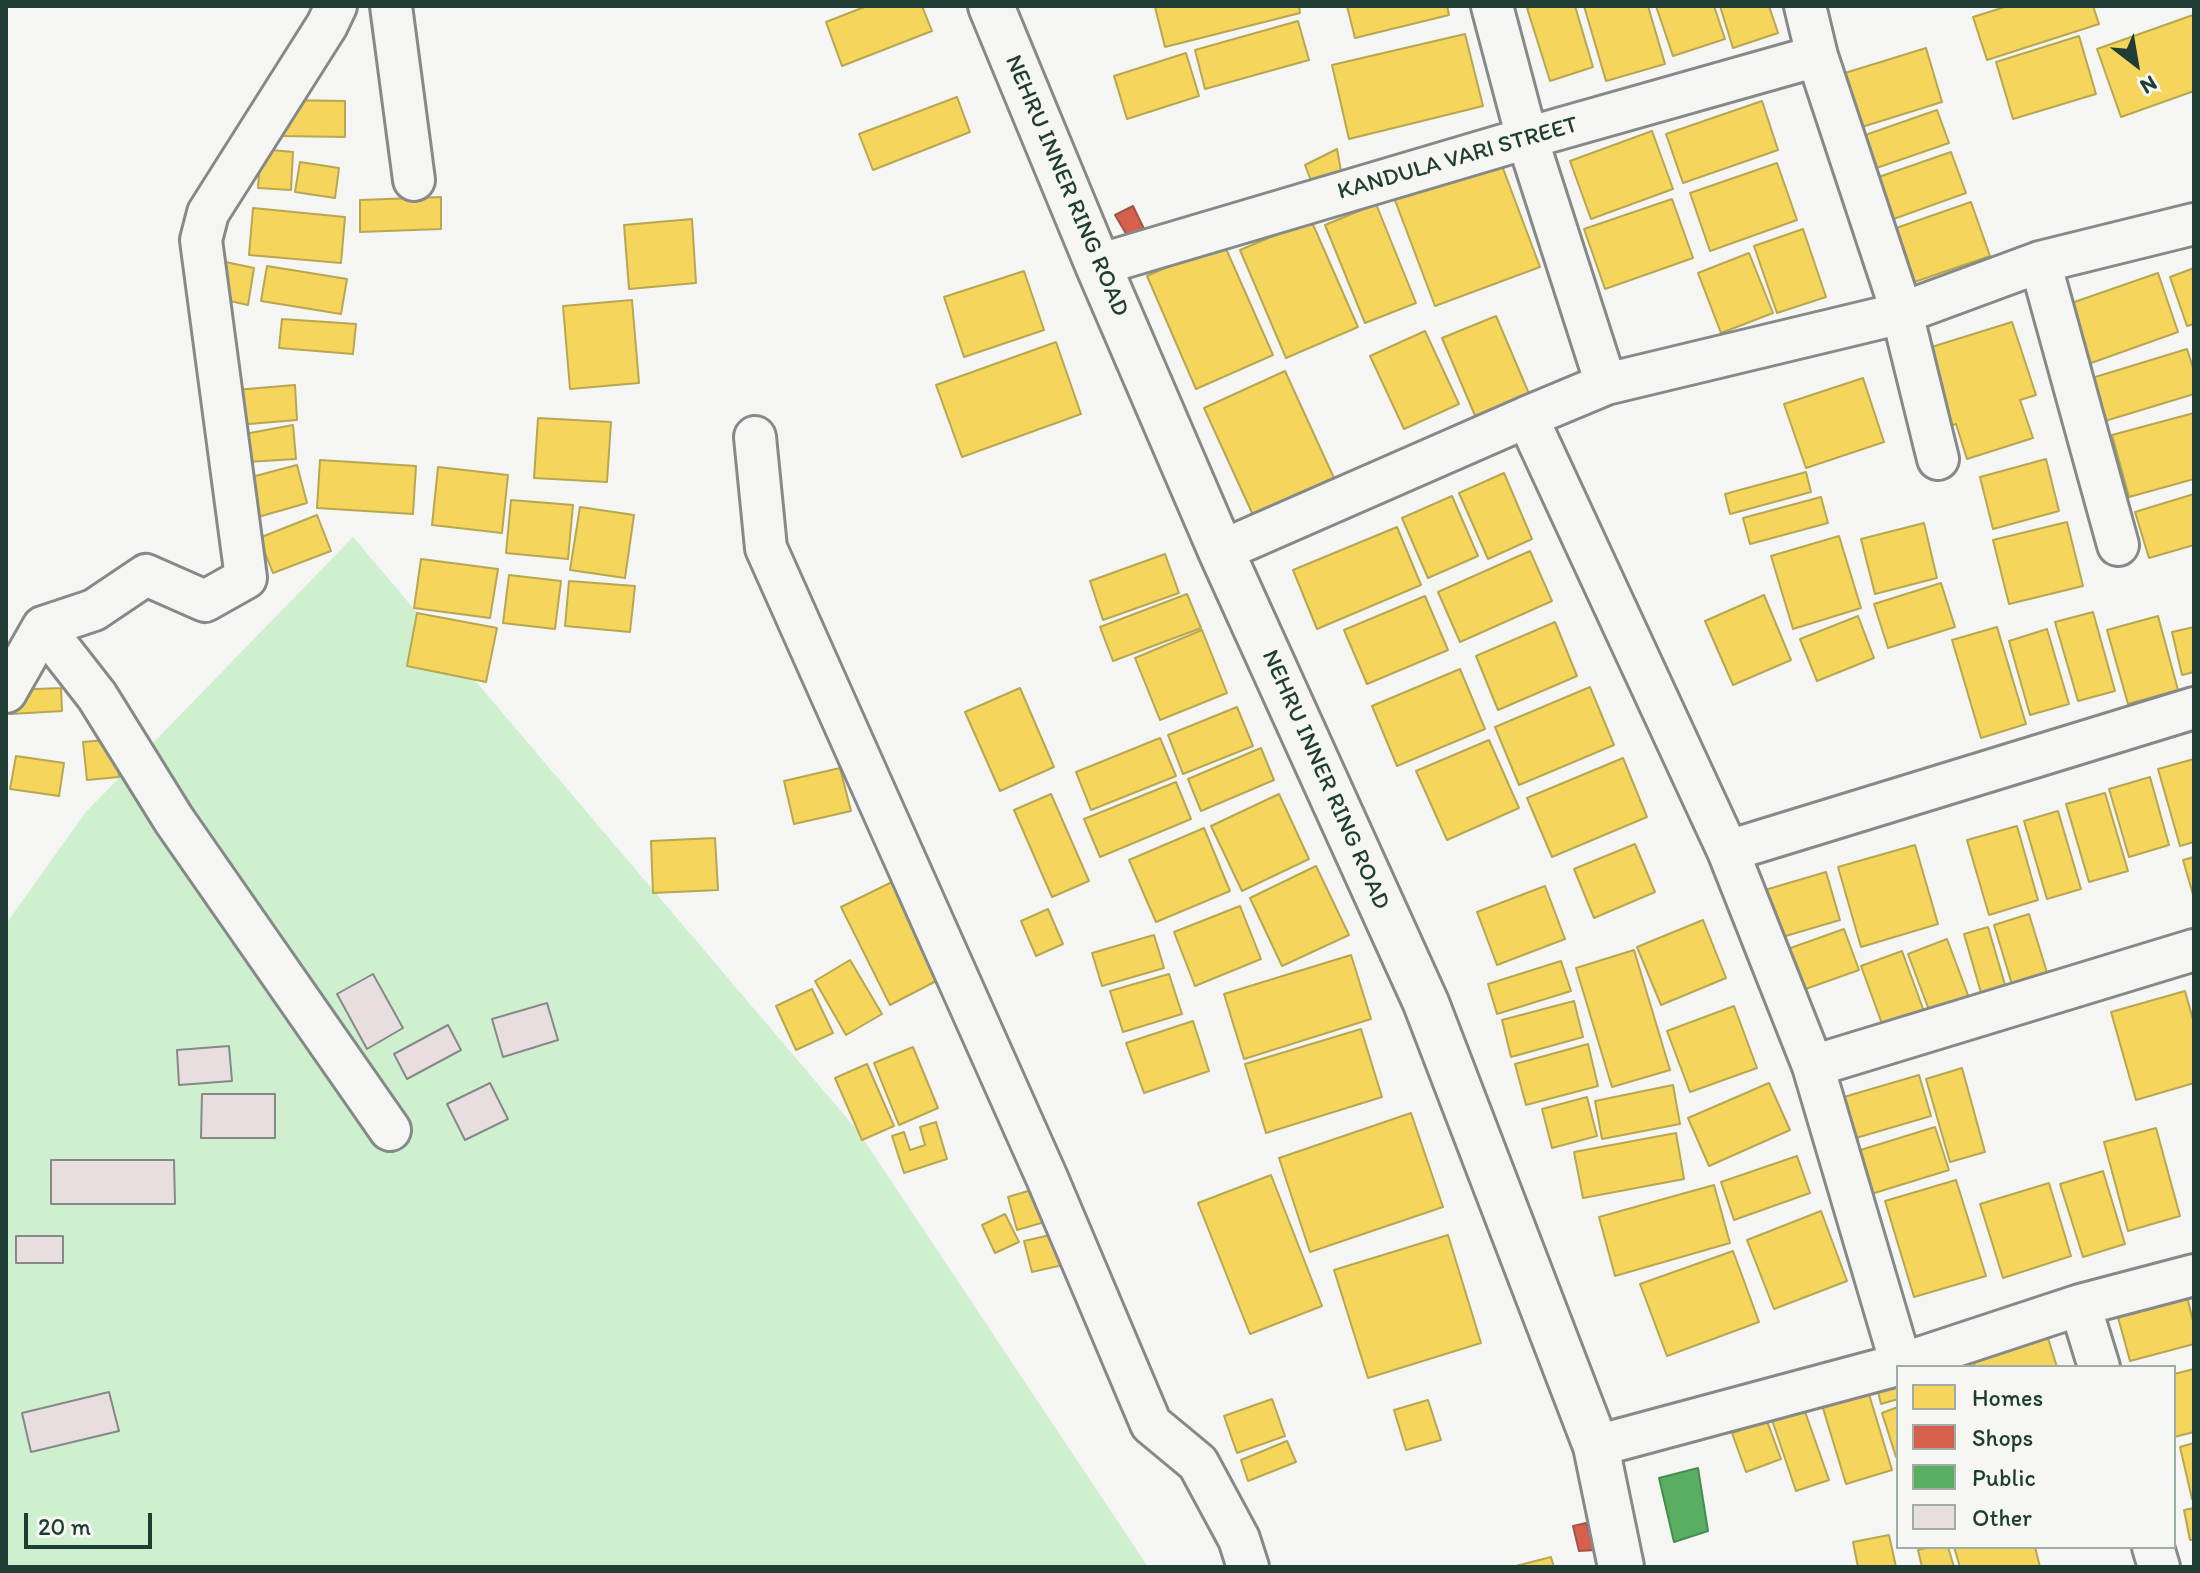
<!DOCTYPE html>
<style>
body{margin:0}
#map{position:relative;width:2200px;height:1573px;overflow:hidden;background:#f5f5f3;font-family:Itim,sans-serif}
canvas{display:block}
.frame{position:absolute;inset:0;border:8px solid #1f3d34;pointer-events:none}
.legend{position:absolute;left:1896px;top:1365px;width:280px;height:184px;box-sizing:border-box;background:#f6f6f2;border:2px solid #a0aca6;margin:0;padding:10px 14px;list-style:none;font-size:24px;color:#1f3d34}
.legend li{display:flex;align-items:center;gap:16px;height:40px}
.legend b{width:40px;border:2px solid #a0aca6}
.north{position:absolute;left:2096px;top:24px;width:80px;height:80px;-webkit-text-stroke:6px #f6f6f2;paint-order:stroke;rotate:149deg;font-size:22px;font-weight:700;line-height:32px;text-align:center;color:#1f3d34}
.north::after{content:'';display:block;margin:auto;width:28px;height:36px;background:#1f3d34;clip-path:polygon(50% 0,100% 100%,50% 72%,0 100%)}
.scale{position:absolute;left:24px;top:1513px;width:128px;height:36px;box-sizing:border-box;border:4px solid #1f3d34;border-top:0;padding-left:10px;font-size:24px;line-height:28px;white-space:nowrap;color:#1f3d34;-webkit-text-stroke:6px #f6f6f2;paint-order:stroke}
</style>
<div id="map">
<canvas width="2200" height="1573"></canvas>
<div class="frame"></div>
<ul class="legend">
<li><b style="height:22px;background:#f6d55c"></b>Homes</li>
<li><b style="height:22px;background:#d6604d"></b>Shops</li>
<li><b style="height:22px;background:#5aae61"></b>Public</li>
<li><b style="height:22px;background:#e8dee0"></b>Other</li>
</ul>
<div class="north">N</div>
<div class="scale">20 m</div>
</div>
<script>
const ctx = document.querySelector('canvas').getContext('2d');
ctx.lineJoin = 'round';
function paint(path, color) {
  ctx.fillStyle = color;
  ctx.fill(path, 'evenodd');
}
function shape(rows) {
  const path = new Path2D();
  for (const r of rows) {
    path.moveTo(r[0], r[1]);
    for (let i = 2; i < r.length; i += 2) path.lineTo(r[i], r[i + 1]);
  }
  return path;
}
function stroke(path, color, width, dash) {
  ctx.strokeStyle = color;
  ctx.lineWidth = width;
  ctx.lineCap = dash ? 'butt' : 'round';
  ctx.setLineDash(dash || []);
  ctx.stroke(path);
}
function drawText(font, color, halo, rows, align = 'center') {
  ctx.font = font + ' Itim,sans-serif';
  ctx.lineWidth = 8;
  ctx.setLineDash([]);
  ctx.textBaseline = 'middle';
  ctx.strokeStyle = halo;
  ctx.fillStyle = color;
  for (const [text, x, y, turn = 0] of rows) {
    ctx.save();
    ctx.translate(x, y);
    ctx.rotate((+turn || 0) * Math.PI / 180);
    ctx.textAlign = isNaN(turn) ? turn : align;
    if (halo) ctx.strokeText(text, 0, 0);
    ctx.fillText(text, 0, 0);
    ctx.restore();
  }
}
paint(shape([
 [353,537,857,1130,1148,1567,6,1567,6,924,85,813]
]), '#cff0cf');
const homes = shape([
 [867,6,922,6,932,31,842,66,826,22,867,6],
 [1299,6,1300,13,1165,47,1155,7,1299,6],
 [1347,6,1447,6,1449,15,1355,38,1347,6],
 [1533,6,1575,6,1593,67,1550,81,1527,8,1533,6],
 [1584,6,1648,6,1665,64,1606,81,1584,6],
 [1656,6,1714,6,1725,39,1673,56,1656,6],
 [1720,6,1769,6,1778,33,1733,48,1720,6],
 [2008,6,2093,6,2099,24,1987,60,1973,17,2008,6],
 [2193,15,2194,91,2121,117,2097,49,2193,15],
 [1298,21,1309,60,1205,89,1195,50,1298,21],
 [1465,34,1483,106,1349,139,1332,65,1465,34],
 [2079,36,2096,94,2013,119,1996,62,2079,36],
 [1926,48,1942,102,1849,131,1832,77,1926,48],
 [1186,53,1199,96,1127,119,1114,76,1186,53],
 [957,97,970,132,873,170,859,134,957,97],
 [283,100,345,101,345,137,282,136,283,100],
 [1762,101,1778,150,1683,183,1666,134,1762,101],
 [1937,110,1949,143,1859,174,1848,141,1937,110],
 [1652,131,1673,189,1591,219,1570,161,1652,131],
 [261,149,293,152,291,190,258,188,261,149],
 [1337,149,1341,171,1312,183,1305,165,1337,149],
 [1951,152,1966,193,1885,222,1870,180,1951,152],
 [1498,155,1540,267,1435,306,1393,195,1498,155],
 [300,162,339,168,335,198,295,192,300,162],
 [1777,163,1797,220,1710,251,1690,193,1777,163],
 [441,197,441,229,360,232,360,200,441,197],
 [1672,199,1693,258,1605,289,1584,229,1672,199],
 [1971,202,1990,256,1897,288,1879,234,1971,202],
 [1376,204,1416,303,1365,323,1325,225,1376,204],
 [253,208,345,217,341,263,249,255,253,208],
 [692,219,696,283,629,289,624,225,692,219],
 [1311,220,1358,327,1286,358,1240,250,1311,220],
 [1803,229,1826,297,1777,313,1754,246,1803,229],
 [1223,242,1273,355,1196,389,1147,276,1223,242],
 [1749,253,1773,313,1721,333,1698,273,1749,253],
 [216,260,254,268,248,305,221,299,216,260],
 [267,266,347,279,341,314,261,301,267,266],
 [2194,268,2194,324,2187,326,2170,277,2194,268],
 [1024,271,1044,330,964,357,944,297,1024,271],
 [2158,273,2178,332,2080,367,2060,307,2158,273],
 [632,300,639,383,570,389,563,306,632,300],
 [1496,316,1530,396,1476,418,1442,338,1496,316],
 [282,319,356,324,353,354,279,348,282,319],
 [2012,322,2036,395,2020,400,2033,438,1967,459,1956,424,1947,427,1922,350,2012,322],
 [1425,331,1459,404,1404,429,1370,356,1425,331],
 [1056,342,1081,414,962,457,936,385,1056,342],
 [2187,349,2194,371,2194,394,2105,421,2092,378,2187,349],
 [1285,371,1334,478,1253,515,1204,408,1285,371],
 [1863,378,1884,442,1806,468,1784,404,1863,378],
 [295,385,297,420,237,425,235,390,295,385],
 [2194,413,2194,479,2129,497,2112,435,2194,413],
 [538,418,611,422,607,482,534,478,538,418],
 [293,425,296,459,246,462,239,435,293,425],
 [2046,459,2059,511,1993,529,1980,477,2046,459],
 [320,460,416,466,413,514,317,508,320,460],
 [297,465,307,503,251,519,240,480,297,465],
 [438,467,508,475,502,533,432,525,438,467],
 [1806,472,1811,492,1730,514,1725,494,1806,472],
 [1504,473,1532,539,1488,559,1459,493,1504,473],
 [2194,494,2194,545,2149,558,2135,512,2194,494],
 [1452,496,1478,556,1428,578,1402,518,1452,496],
 [1821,497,1828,523,1750,544,1743,518,1821,497],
 [511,500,573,505,568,559,506,553,511,500],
 [580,507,634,515,625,578,570,570,580,507],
 [317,515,331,551,273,573,259,538,317,515],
 [2067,522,2083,586,2009,604,1993,540,2067,522],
 [1924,523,1937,578,1875,594,1861,539,1924,523],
 [1397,527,1421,585,1317,629,1293,570,1397,527],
 [1839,536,1861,608,1793,629,1771,556,1839,536],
 [1530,551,1552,601,1460,642,1438,592,1530,551],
 [1165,554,1179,593,1103,620,1090,581,1165,554],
 [421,559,498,569,490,618,414,608,421,559],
 [509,575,561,581,555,629,503,623,509,575],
 [569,581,635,586,630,632,565,626,569,581],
 [1941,583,1955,627,1888,648,1874,604,1941,583],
 [1187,594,1201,628,1113,661,1100,627,1187,594],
 [1764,595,1791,660,1733,685,1705,621,1764,595],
 [1425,596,1448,650,1367,684,1344,630,1425,596],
 [2093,612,2115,691,2078,701,2055,622,2093,612],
 [417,613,497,628,486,682,407,666,417,613],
 [1858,616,1874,658,1817,681,1800,639,1858,616],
 [2158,616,2178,690,2128,704,2107,630,2158,616],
 [1555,622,1577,676,1498,710,1476,656,1555,622],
 [1997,627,2026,724,1981,738,1952,640,1997,627],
 [2194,627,2194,672,2182,675,2172,632,2194,627],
 [2047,629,2069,704,2030,715,2009,641,2047,629],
 [1202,630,1227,693,1160,720,1135,658,1202,630],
 [1460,669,1485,729,1397,766,1372,706,1460,669],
 [1590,687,1614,745,1519,785,1495,727,1590,687],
 [61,688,62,711,11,714,9,690,61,688],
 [1020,688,1054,767,1000,791,965,712,1020,688],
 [1237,707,1253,746,1183,774,1168,735,1237,707],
 [1160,738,1176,776,1091,810,1076,772,1160,738],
 [115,739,119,777,87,780,83,742,115,739],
 [1489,740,1519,808,1447,840,1416,771,1489,740],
 [1261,748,1274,780,1201,811,1188,779,1261,748],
 [16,756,64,763,59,796,10,789,16,756],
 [1623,758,1647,817,1552,857,1527,798,1623,758],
 [2194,759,2194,842,2180,846,2158,769,2194,759],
 [840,768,851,811,794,824,784,781,840,768],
 [2150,777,2169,845,2129,857,2109,789,2150,777],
 [1176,782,1191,819,1100,857,1084,819,1176,782],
 [2105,793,2128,871,2089,882,2066,804,2105,793],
 [1051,794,1089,881,1052,897,1014,810,1051,794],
 [1279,794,1309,859,1242,891,1211,826,1279,794],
 [2058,811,2081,889,2047,899,2024,821,2058,811],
 [2017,826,2038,900,1989,915,1967,840,2017,826],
 [1204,828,1230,891,1156,922,1129,860,1204,828],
 [715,838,718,890,653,893,651,841,715,838],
 [1635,844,1655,892,1594,918,1574,869,1635,844],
 [1915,845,1938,924,1861,947,1838,867,1915,845],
 [2194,857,2194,898,2183,860,2194,857],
 [1316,866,1349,935,1282,966,1250,898,1316,866],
 [1826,872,1840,920,1772,940,1758,892,1826,872],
 [892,882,940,979,890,1005,841,907,892,882],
 [1545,886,1565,939,1497,965,1477,912,1545,886],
 [1240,906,1261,959,1195,986,1174,932,1240,906],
 [1048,909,1063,944,1036,956,1021,921,1048,909],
 [2029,914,2049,979,2014,991,1994,925,2029,914],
 [1703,920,1726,978,1661,1005,1637,947,1703,920],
 [1988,927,2008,995,1984,1003,1964,934,1988,927],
 [1844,929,1859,970,1800,991,1785,950,1844,929],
 [1154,935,1164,968,1102,986,1092,953,1154,935],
 [1947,939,1974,1011,1935,1026,1908,954,1947,939],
 [1634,950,1670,1070,1612,1087,1576,968,1634,950],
 [1902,951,1930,1028,1889,1043,1861,966,1902,951],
 [1351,955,1371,1019,1244,1059,1224,994,1351,955],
 [850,960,882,1014,846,1035,815,981,850,960],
 [1561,961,1571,991,1497,1014,1488,984,1561,961],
 [1169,974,1182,1014,1123,1032,1110,991,1169,974],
 [812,989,833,1033,796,1050,776,1006,812,989],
 [2185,991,2194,1023,2194,1083,2136,1100,2111,1012,2185,991],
 [1574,1001,1583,1037,1511,1057,1502,1020,1574,1001],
 [1734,1006,1757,1068,1690,1092,1667,1031,1734,1006],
 [1193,1021,1209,1071,1144,1093,1126,1043,1193,1021],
 [1361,1029,1382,1097,1266,1133,1245,1064,1361,1029],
 [1588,1044,1598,1086,1526,1105,1515,1064,1588,1044],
 [913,1047,938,1108,899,1125,874,1063,913,1047],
 [867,1064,894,1126,862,1140,835,1078,867,1064],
 [1962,1068,1985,1152,1950,1162,1926,1079,1962,1068],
 [1919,1075,1931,1116,1849,1140,1837,1099,1919,1075],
 [1769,1083,1790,1130,1709,1166,1688,1118,1769,1083],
 [1673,1085,1680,1124,1602,1139,1595,1101,1673,1085],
 [1587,1097,1597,1136,1552,1148,1542,1109,1587,1097],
 [1411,1113,1443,1207,1310,1252,1279,1158,1411,1113],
 [936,1122,947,1159,904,1173,892,1136,904,1132,910,1150,925,1145,920,1127,936,1122],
 [1935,1127,1949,1170,1868,1195,1854,1152,1935,1127],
 [2156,1128,2180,1216,2128,1231,2104,1142,2156,1128],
 [1676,1133,1684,1179,1583,1198,1574,1152,1676,1133],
 [1797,1156,1810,1193,1734,1220,1721,1182,1797,1156],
 [2103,1171,2125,1244,2083,1257,2060,1184,2103,1171],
 [1271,1175,1322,1306,1250,1334,1198,1203,1271,1175],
 [1956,1180,1986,1276,1914,1297,1885,1201,1956,1180],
 [2049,1183,2071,1256,2003,1278,1980,1204,2049,1183],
 [1714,1185,1730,1243,1615,1276,1599,1217,1714,1185],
 [1038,1188,1048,1221,1017,1230,1008,1197,1038,1188],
 [1821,1211,1847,1281,1774,1309,1747,1240,1821,1211],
 [1005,1214,1019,1242,995,1253,982,1225,1005,1214],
 [1059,1233,1067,1264,1032,1272,1024,1241,1059,1233],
 [1448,1235,1481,1343,1368,1378,1334,1270,1448,1235],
 [1733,1251,1759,1322,1667,1356,1640,1284,1733,1251],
 [2183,1280,2194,1325,2194,1344,2130,1361,2113,1299,2183,1280],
 [2046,1332,2057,1367,1975,1367,1972,1356,2046,1332],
 [1898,1369,1898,1399,1881,1404,1874,1376,1898,1369],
 [2194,1369,2194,1432,2174,1437,2174,1374,2194,1369],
 [1868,1391,1892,1470,1846,1484,1822,1405,1868,1391],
 [1272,1399,1285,1436,1237,1453,1224,1416,1272,1399],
 [1428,1400,1441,1440,1406,1450,1394,1410,1428,1400],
 [1802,1403,1829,1480,1796,1491,1770,1414,1802,1403],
 [1898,1407,1898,1457,1896,1457,1882,1413,1898,1407],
 [1767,1421,1781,1459,1746,1472,1732,1433,1767,1421],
 [1287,1441,1296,1462,1248,1481,1241,1460,1287,1441],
 [2194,1443,2194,1498,2192,1499,2180,1447,2194,1443],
 [2194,1508,2194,1540,2190,1540,2184,1510,2194,1508],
 [1889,1535,1896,1567,1858,1567,1853,1542,1889,1535],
 [1931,1547,1948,1547,1954,1567,1922,1567,1918,1550,1931,1547],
 [1954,1547,2035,1547,2040,1567,1960,1567,1954,1547],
 [1551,1557,1554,1567,1512,1567,1551,1557]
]);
paint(homes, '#f6d55c');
stroke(homes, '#b6a750', 2);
const shops = shape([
 [1133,206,1147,235,1131,242,1115,215,1133,206],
 [1586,1523,1595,1550,1579,1551,1573,1526,1586,1523]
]);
paint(shops, '#d6604d');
stroke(shops, '#9f5646', 2);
const public = shape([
 [1698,1468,1708,1531,1674,1542,1659,1478,1698,1468]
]);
paint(public, '#5aae61');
stroke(public, '#488c54', 2);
const building = shape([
 [373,974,403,1028,367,1049,337,994,373,974],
 [547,1003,558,1040,503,1057,492,1019,547,1003],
 [448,1025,461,1050,407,1079,394,1054,448,1025],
 [229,1046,232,1081,179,1085,177,1050,229,1046],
 [490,1083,508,1119,465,1140,447,1104,490,1083],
 [202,1094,275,1094,275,1138,201,1138,202,1094],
 [51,1160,174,1160,175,1204,51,1204,51,1160],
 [16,1236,63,1236,63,1263,16,1263,16,1236],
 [109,1392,119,1431,31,1452,22,1413,109,1392]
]);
paint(building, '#e8dee0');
stroke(building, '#858a88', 2);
const street = shape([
 [336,6,327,25,208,213,201,240,246,578,205,601,146,575,94,610,43,627,97,696,174,820,390,1130],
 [391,6,414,180],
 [1492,6,1527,138,1606,384],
 [1805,6,1817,56,1902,313,1938,459],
 [2040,262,2118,545],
 [1098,265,1527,138,1817,56],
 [755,437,766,548,1047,1178,1151,1424,1198,1463,1239,1539,1248,1567],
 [1221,551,1527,417],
 [6,692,43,627],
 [1728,851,2194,708],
 [1813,1066,1728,851,1527,417,1606,384,1902,313,2040,262,2194,224],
 [2080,1305,2099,1367],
 [1901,1364,1813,1066,2194,950],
 [1596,1446,1901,1364,2080,1305,2194,1275],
 [2153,1547,2159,1567]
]);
const secondary = shape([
 [991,6,1098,265,1221,551,1426,1003,1596,1446,1621,1567]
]);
stroke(street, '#858a88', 46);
stroke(secondary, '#858a88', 50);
stroke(street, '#f5f5f3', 40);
stroke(secondary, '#f5f5f3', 44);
drawText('24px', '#1f3d34', '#f6f6f2', [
 ["KANDULA VARI STREET",1458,159,-16],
 ["NEHRU INNER RING ROAD",1066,186,67],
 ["NEHRU INNER RING ROAD",1325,780,66]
]);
</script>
